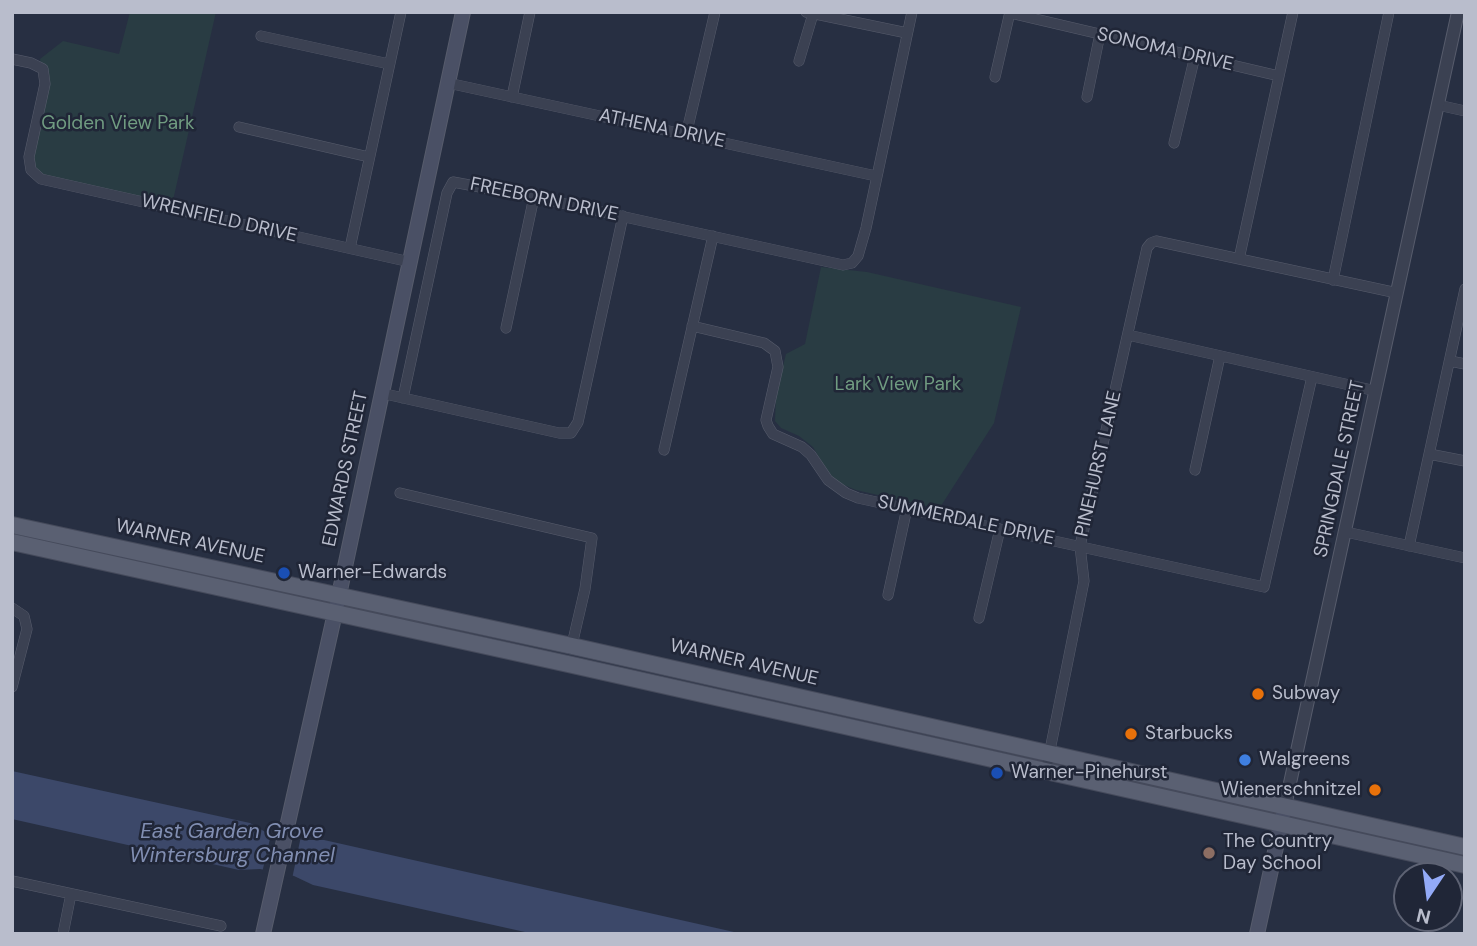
<!DOCTYPE html>
<style>
body{margin:0}
#map{position:relative;width:1477px;height:946px;overflow:hidden;background:#272f42;font-family:"DM Sans",sans-serif}
canvas{display:block}
.frame{position:absolute;inset:0;border:14px solid #b9bdcc;pointer-events:none}
.north{position:absolute;left:1393px;top:862px;width:70px;height:70px;box-sizing:border-box;background:#202637;border:2px solid #5d6273;border-radius:50%;rotate:193deg;font-size:19px;font-weight:700;line-height:28px;text-align:center;color:#b9bdcc}
.north::after{content:'';display:block;margin:auto;width:24px;height:32px;background:#93aaf7;clip-path:polygon(50% 0,100% 100%,50% 72%,0 100%)}
</style>
<div id="map">
<canvas width="1477" height="946"></canvas>
<div class="frame"></div>
<div class="north">N</div>
</div>
<script>
const ctx = document.querySelector('canvas').getContext('2d');
ctx.lineJoin = 'round';
function paint(path, color) {
  ctx.fillStyle = color;
  ctx.fill(path, 'evenodd');
}
function shape(rows) {
  const path = new Path2D();
  for (const r of rows) {
    path.moveTo(r[0], r[1]);
    for (let i = 2; i < r.length; i += 2) path.lineTo(r[i], r[i + 1]);
  }
  return path;
}
function stroke(path, color, width, dash) {
  ctx.strokeStyle = color;
  ctx.lineWidth = width;
  ctx.lineCap = dash ? 'butt' : 'round';
  ctx.setLineDash(dash || []);
  ctx.stroke(path);
}
function drawText(font, color, halo, rows, align = 'center') {
  ctx.font = font + ' "DM Sans",sans-serif';
  ctx.lineWidth = 5;
  ctx.setLineDash([]);
  ctx.textBaseline = 'middle';
  ctx.strokeStyle = halo;
  ctx.fillStyle = color;
  for (const [text, x, y, turn = 0] of rows) {
    ctx.save();
    ctx.translate(x, y);
    ctx.rotate((+turn || 0) * Math.PI / 180);
    ctx.textAlign = isNaN(turn) ? turn : align;
    if (halo) ctx.strokeText(text, 0, 0);
    ctx.fillText(text, 0, 0);
    ctx.restore();
  }
}
paint(shape([
 [130,12,216,12,171,209,41,179,31,170,45,84,40,59,63,41,119,54],
 [821,267,867,272,1021,307,994,423,939,509,856,490,839,483,827,471,813,447,799,436,781,428,775,421,776,395,786,354,805,344]
]), '#293c43');
paint(shape([
 [12,771,250,823,267,833,303,840,324,840,743,934,534,934,313,885,294,876,260,869,239,870,12,819]
]), '#3c4869');
paint(shape([
 [272,830,301,836,292,879,262,873]
]), '#272f42');
const minor = shape([
 [806,12,907,33],
 [1010,13,1279,76],
 [261,36,389,64],
 [12,59,31,63,43,69,45,84,29,157,31,170,41,179,410,262],
 [799,61,813,14],
 [995,77,1010,12],
 [448,83,876,176],
 [512,97,530,12],
 [1087,97,1100,34],
 [1438,105,1465,111],
 [239,127,369,157],
 [686,135,715,12],
 [1174,143,1195,56],
 [350,248,401,12],
 [1239,259,1293,12],
 [1333,280,1389,12],
 [692,326,764,343,775,351,778,367,766,420,768,426,773,434,802,447,811,455,828,480,846,493,858,498,1264,587,1312,377],
 [506,328,534,197],
 [1128,335,1376,391],
 [1450,361,1465,364],
 [381,393,559,433,571,433,578,422,623,216],
 [403,398,447,193,453,182,534,197,843,265,852,263,858,256,866,228,912,12],
 [664,450,713,236],
 [1429,454,1465,461],
 [1195,470,1220,356],
 [400,493,592,538,585,589,571,649],
 [1346,532,1465,558],
 [1409,546,1465,289],
 [888,595,907,508],
 [12,608,24,616,27,629,12,687],
 [979,618,1000,529],
 [1046,770,1084,581,1080,546,1147,248,1151,243,1156,241,1397,293],
 [12,881,221,926],
 [63,934,71,894]
]);
const tertiary = shape([
 [1285,806,1458,12]
]);
const secondary = shape([
 [263,934,339,595,463,12],
 [1257,934,1283,815]
]);
const primary = shape([
 [12,525,572,646,1465,847],
 [12,542,568,664,1465,865]
]);
stroke(minor, '#575c6c', 11);
stroke(tertiary, '#575c6c', 14);
stroke(secondary, '#575c6c', 16);
stroke(primary, '#454a5b', 18);
stroke(minor, '#3b4152', 10);
stroke(tertiary, '#3b4152', 12);
stroke(secondary, '#4a5065', 14);
stroke(primary, '#5a6072', 16);
for (const [x, y, r, color] of [
 [284,573,7,"#1a4fb4"],
 [1258,694,7,"#e8710a"],
 [1131,734,7,"#e8710a"],
 [1245,760,7,"#3f7fe0"],
 [997,773,7,"#1a4fb4"],
 [1375,790,7,"#e8710a"],
 [1209,853,7,"#8d6e63"]
]) {
  const dot = new Path2D();
  dot.arc(x, y, r, 0, 2 * Math.PI);
  ctx.fillStyle = color;
  ctx.fill(dot);
  stroke(dot, '#202637', 2.5);
}
drawText('19px', '#b9bdcc', '#202637', [
 ["SONOMA DRIVE",1165,50,13],
 ["ATHENA DRIVE",662,129,12],
 ["FREEBORN DRIVE",544,200,12],
 ["WRENFIELD DRIVE",219,219,13],
 ["PINEHURST LANE",1099,464,-77],
 ["EDWARDS STREET",346,469,-78],
 ["SPRINGDALE STREET",1340,469,-78],
 ["SUMMERDALE DRIVE",966,521,12],
 ["WARNER AVENUE",190,542,12],
 ["WARNER AVENUE",744,663,13]
]);
drawText('19px', '#709c81', '#202637', [
 ["Golden View Park",118,124],
 ["Lark View Park",898,385]
]);
drawText('19px', '#b9bdcc', '#202637', [
 ["Warner-Edwards",298,573],
 ["Subway",1272,694],
 ["Starbucks",1145,734],
 ["Walgreens",1259,760],
 ["Warner-Pinehurst",1011,773],
 ["Wienerschnitzel",1361,790,"right"],
 ["The Country",1223,842],
 ["Day School",1223,864]
], 'left');
drawText('italic 21px', '#818eb2', '#202637', [
 ["East Garden Grove",232,832],
 ["Wintersburg Channel",232,856]
]);
</script>
